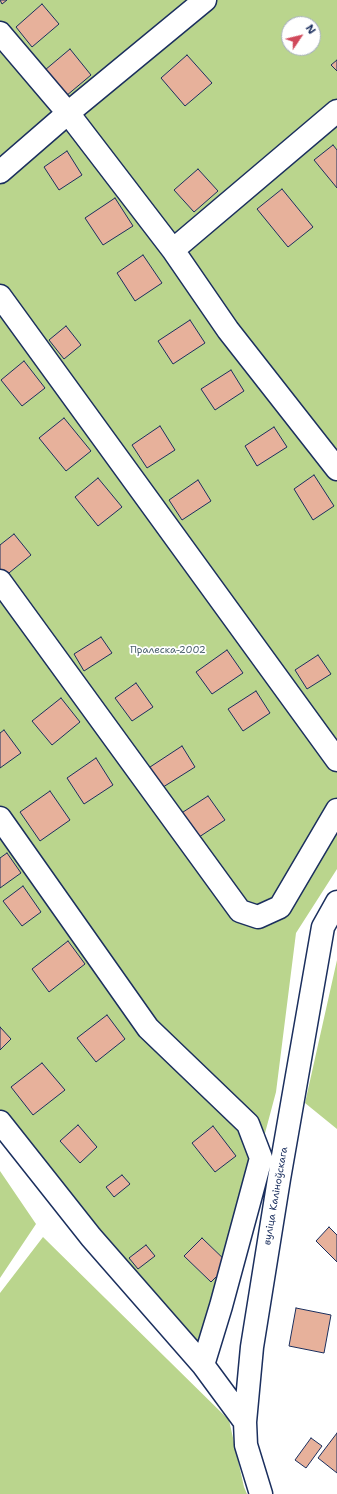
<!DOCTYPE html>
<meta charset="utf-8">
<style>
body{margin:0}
#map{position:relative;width:337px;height:1494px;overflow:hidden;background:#fff;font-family:"Shantell Sans",sans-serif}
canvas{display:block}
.north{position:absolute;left:281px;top:16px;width:40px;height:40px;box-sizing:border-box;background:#fff;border:1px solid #a4acbf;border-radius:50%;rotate:55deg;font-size:11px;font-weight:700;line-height:16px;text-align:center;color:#1b2f5e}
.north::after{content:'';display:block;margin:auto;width:14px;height:18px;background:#d1495b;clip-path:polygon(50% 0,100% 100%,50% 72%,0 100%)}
</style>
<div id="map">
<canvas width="337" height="1494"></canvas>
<div class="north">N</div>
</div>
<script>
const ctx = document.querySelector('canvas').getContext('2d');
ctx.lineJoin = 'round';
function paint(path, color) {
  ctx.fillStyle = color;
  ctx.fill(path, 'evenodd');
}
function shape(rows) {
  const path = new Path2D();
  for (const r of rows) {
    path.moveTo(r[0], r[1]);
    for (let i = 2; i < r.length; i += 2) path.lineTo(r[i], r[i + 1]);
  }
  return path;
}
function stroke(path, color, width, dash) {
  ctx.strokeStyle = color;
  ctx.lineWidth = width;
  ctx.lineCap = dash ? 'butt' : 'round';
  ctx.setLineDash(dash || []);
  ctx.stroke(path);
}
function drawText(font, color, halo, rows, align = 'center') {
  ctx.font = font + ' "Shantell Sans",sans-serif';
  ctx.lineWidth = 3.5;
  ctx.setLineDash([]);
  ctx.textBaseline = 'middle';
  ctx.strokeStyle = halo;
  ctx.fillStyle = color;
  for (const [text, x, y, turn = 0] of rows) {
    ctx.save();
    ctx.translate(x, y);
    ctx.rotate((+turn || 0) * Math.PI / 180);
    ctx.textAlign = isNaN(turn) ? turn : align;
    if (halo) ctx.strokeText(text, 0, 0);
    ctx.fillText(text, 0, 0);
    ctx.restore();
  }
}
paint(shape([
 [0,0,337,0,337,869,296,933,276,1092,203,1365,0,1118],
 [289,24,313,24,313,48,289,48],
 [337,960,337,1129,305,1103],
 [0,1171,36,1224,0,1278],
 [43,1237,229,1420,244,1487,247,1494,0,1494,0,1293]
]), '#bad58d');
const building = shape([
 [0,0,7,0,2,4,0,0],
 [42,4,59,24,32,47,16,27,42,4],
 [70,49,91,75,66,96,45,70,70,49],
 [187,55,212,83,185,106,161,78,187,55],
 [337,60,337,71,331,65,337,60],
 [333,145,337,150,337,188,314,160,333,145],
 [67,151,82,175,59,190,44,167,67,151],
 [198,169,218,191,194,212,174,190,198,169],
 [282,189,313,227,288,247,257,209,282,189],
 [115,198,133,226,103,245,85,218,115,198],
 [143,255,162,283,135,301,117,273,143,255],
 [190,320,205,343,173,364,158,341,190,320],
 [66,326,81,345,64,359,49,340,66,326],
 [24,361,45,388,22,406,1,380,24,361],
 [231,370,244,391,215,410,201,389,231,370],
 [64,418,91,451,66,471,39,438,64,418],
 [160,426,175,450,147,468,132,445,160,426],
 [274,427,287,447,257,466,245,446,274,427],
 [314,475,334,506,313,520,294,489,314,475],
 [98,478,122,507,98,526,75,497,98,478],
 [198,480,211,501,182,520,169,500,198,480],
 [14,534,31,555,4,577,0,571,0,545,14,534],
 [101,637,112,653,84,671,74,654,101,637],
 [227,650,243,673,212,694,196,672,227,650],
 [318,655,331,674,307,689,295,670,318,655],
 [136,683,153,707,132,721,115,698,136,683],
 [256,691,270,713,243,731,228,709,256,691],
 [61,698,80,722,52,745,32,721,61,698],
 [4,730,21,753,0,768,0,733,4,730],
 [182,746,195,767,160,789,147,769,182,746],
 [96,758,113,785,84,804,67,778,96,758],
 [50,791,70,820,40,841,20,812,50,791],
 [208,796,225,820,196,839,180,814,208,796],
 [7,853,21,873,0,888,0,858,7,853],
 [23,886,41,912,22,926,3,901,23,886],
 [68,941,85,964,49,992,32,969,68,941],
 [107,1015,125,1039,96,1062,77,1038,107,1015],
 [0,1027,11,1039,0,1050,0,1027],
 [42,1063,65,1090,33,1115,11,1087,42,1063],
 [78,1125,97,1147,80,1163,60,1141,78,1125],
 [213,1126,236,1156,215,1172,192,1143,213,1126],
 [122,1175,130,1184,114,1197,106,1187,122,1175],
 [329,1227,337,1235,337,1262,316,1241,329,1227],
 [202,1238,229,1264,211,1282,184,1256,202,1238],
 [146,1245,155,1256,138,1269,129,1258,146,1245],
 [296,1308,331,1315,324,1353,289,1346,296,1308],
 [337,1433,337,1473,318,1458,337,1433],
 [311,1438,322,1446,306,1468,295,1460,311,1438]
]);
paint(building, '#e7b19b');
stroke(building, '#1b2f5e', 1);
const minor = shape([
 [0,33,68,113,173,250,228,330,337,469],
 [0,172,68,113,205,0],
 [173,250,337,111],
 [0,296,337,760],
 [0,581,240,911,258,917,280,907,337,810],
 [0,818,148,1028,248,1124,261,1158,221,1306,203,1365],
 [0,1122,91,1237,203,1365,245,1422],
 [261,1494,246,1445,245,1422,252,1347,279,1179,323,927,337,902]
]);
stroke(minor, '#1b2f5e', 25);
stroke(minor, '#fff', 22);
drawText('10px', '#4b616c', '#fff', [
 ["Пралеска-2002",168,650]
]);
drawText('10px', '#1b2f5e', '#fff', [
 ["вуліца Каліноўскага",276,1196,-80]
]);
</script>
